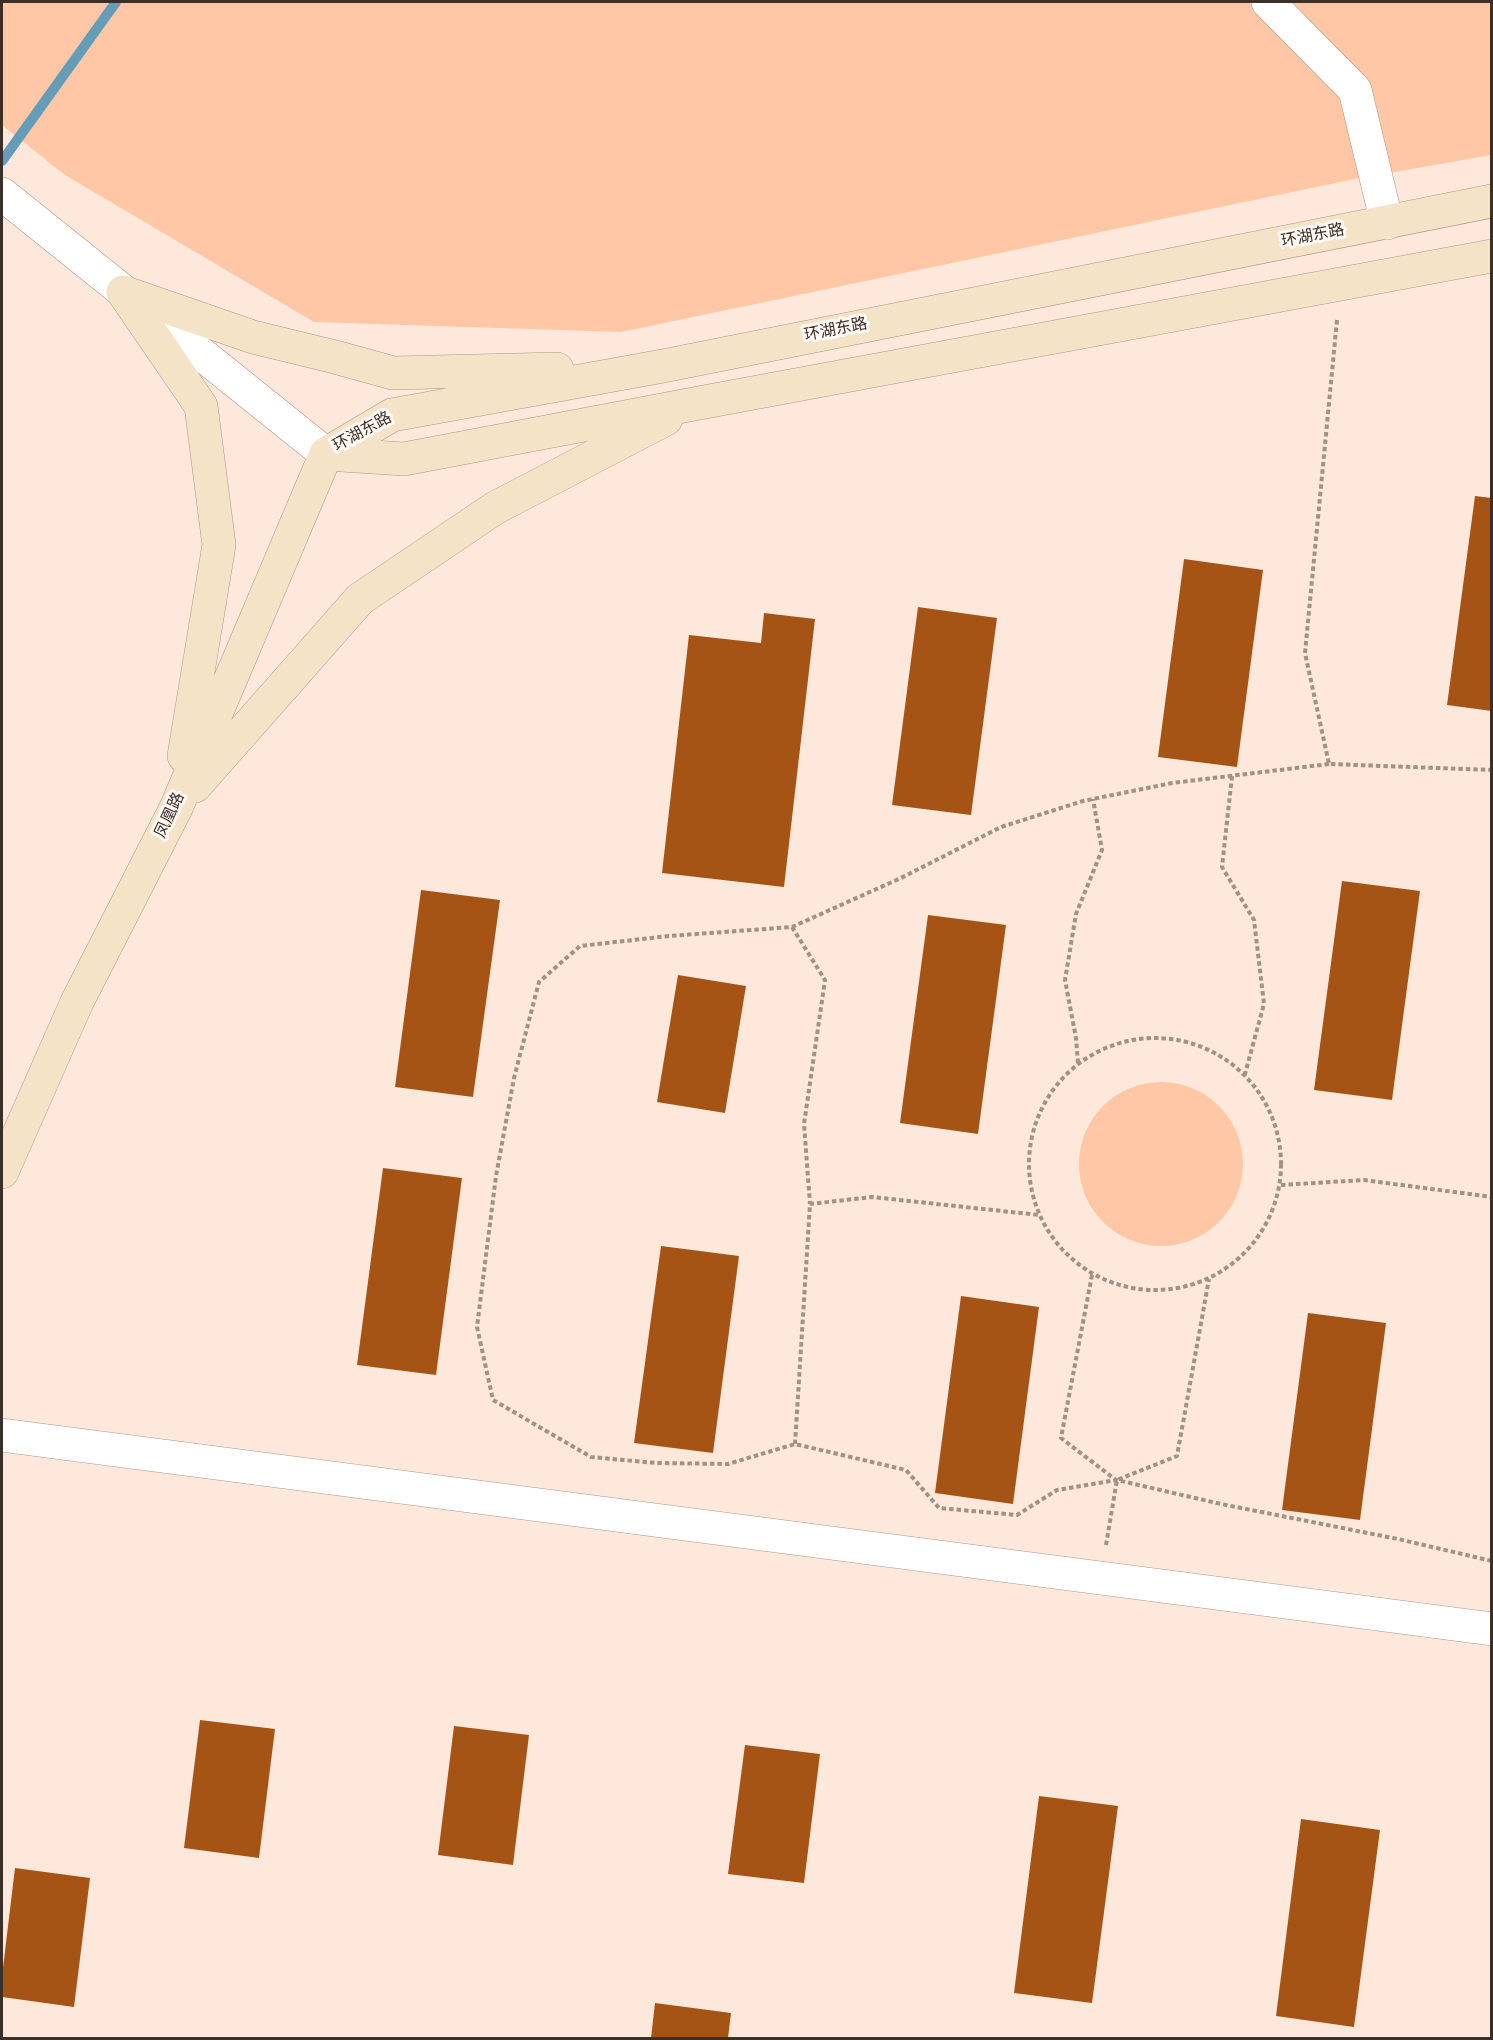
<!DOCTYPE html>
<meta charset="utf-8">
<style>
body{margin:0}
#map{position:relative;width:1493px;height:2040px;overflow:hidden;background:#fee8db;font-family:Overpass,sans-serif}
canvas{display:block}
.frame{position:absolute;inset:0;border:3px solid #3a2f29;pointer-events:none}
</style>
<div id="map">
<canvas width="1493" height="2040"></canvas>
<div class="frame"></div>
</div>
<script>
const ctx = document.querySelector('canvas').getContext('2d');
ctx.lineJoin = 'round';
function paint(path, color) {
  ctx.fillStyle = color;
  ctx.fill(path, 'evenodd');
}
function shape(rows) {
  const path = new Path2D();
  for (const r of rows) {
    if (r.length === 3) {
      path.moveTo(r[0] + r[2], r[1]);
      path.arc(r[0], r[1], r[2], 0, 2 * Math.PI);
      continue;
    }
    path.moveTo(r[0], r[1]);
    for (let i = 2; i < r.length; i += 2) path.lineTo(r[i], r[i + 1]);
  }
  return path;
}
function stroke(path, color, width, dash) {
  ctx.strokeStyle = color;
  ctx.lineWidth = width;
  ctx.lineCap = dash ? 'butt' : 'round';
  ctx.setLineDash(dash || []);
  ctx.stroke(path);
}
function drawText(font, color, halo, rows, align = 'center') {
  ctx.font = font + ' Overpass,"Noto Sans SC",sans-serif';
  ctx.lineWidth = 6;
  ctx.setLineDash([]);
  ctx.textBaseline = 'middle';
  ctx.strokeStyle = halo;
  ctx.fillStyle = color;
  for (const [text, x, y, turn = 0] of rows) {
    ctx.save();
    ctx.translate(x, y);
    ctx.rotate((+turn || 0) * Math.PI / 180);
    ctx.textAlign = isNaN(turn) ? turn : align;
    if (halo) ctx.strokeText(text, 0, 0);
    ctx.fillText(text, 0, 0);
    ctx.restore();
  }
}
paint(shape([
 [2,2,1491,2,1491,155,1350,180,621,332,314,322,65,175,2,125],
 [1161,1164,82]
]), '#ffc7a5');
stroke(shape([
 [2,161,116,2]
]), '#659cb8', 10);
paint(shape([
 [1475,496,1492,498,1492,711,1447,705],
 [1184,559,1263,570,1237,767,1158,757],
 [918,607,997,618,971,815,892,805],
 [764,613,815,619,784,887,662,873,689,635,761,643],
 [1342,881,1420,891,1392,1100,1314,1090],
 [421,890,500,900,473,1097,395,1087],
 [928,915,1006,925,978,1134,900,1123],
 [678,975,746,986,725,1113,657,1102],
 [383,1168,462,1178,436,1375,357,1365],
 [661,1246,739,1256,713,1453,634,1443],
 [961,1296,1039,1307,1013,1504,935,1493],
 [1308,1313,1386,1323,1360,1520,1282,1510],
 [200,1720,275,1729,259,1858,184,1848],
 [454,1726,529,1735,513,1865,438,1855],
 [745,1745,820,1754,804,1883,728,1874],
 [1039,1796,1118,1806,1092,2003,1014,1993],
 [1301,1819,1380,1830,1354,2027,1276,2016],
 [15,1868,90,1878,74,2007,2,1997,2,1976],
 [655,2003,731,2013,728,2038,651,2038]
]), '#a55415');
const minor = shape([
 [1268,2,1355,90,1387,223],
 [2,1435,1492,1629]
]);
const tertiary = shape([
 [2,194,326,454]
]);
const secondary = shape([
 [123,292,253,337,335,357,393,373,557,369],
 [123,292,201,406,219,545,184,756],
 [326,454,392,415,663,366,1492,201],
 [326,454,404,459,699,403,1492,256],
 [195,786,360,599,495,508,666,419],
 [2,1172,77,1002,176,808,326,454]
]);
stroke(minor, '#af9586', 34);
stroke(tertiary, '#af9586', 34);
stroke(secondary, '#af9586', 34);
stroke(shape([
 [1337,320,1305,653,1329,764,1492,770],
 [1329,764,1172,783,1083,801,1001,827,901,878,792,927,669,936,580,946,539,982,514,1078,496,1176,477,1327,493,1400,591,1457,656,1463,728,1464,795,1444,906,1470,939,1508,1017,1515,1057,1490,1117,1480,1221,1504,1398,1539,1492,1561],
 [1232,776,1222,867,1254,920,1264,1004,1245,1074],
 [792,927,825,980,804,1124,810,1204],
 [1155,1164,126],
 [1078,1063,1076,1038,1065,980,1076,914,1102,850,1093,799],
 [1281,1185,1364,1180,1492,1197],
 [1092,1275,1061,1438,1116,1480],
 [795,1444,810,1204,872,1197,1039,1215],
 [1106,1545,1117,1480,1177,1456,1209,1279]
]), '#a29187', 4, [4.5, 3]);
stroke(minor, '#fff', 33);
stroke(tertiary, '#fff', 33);
stroke(secondary, '#f4e3c6', 33);
drawText('16px', '#3a2f29', '#fff9f6', [
 ["环湖东路",1313,237,-11],
 ["环湖东路",836,331,-11],
 ["环湖东路",363,433,-29],
 ["凤凰路",171,816,-65]
]);
</script>
